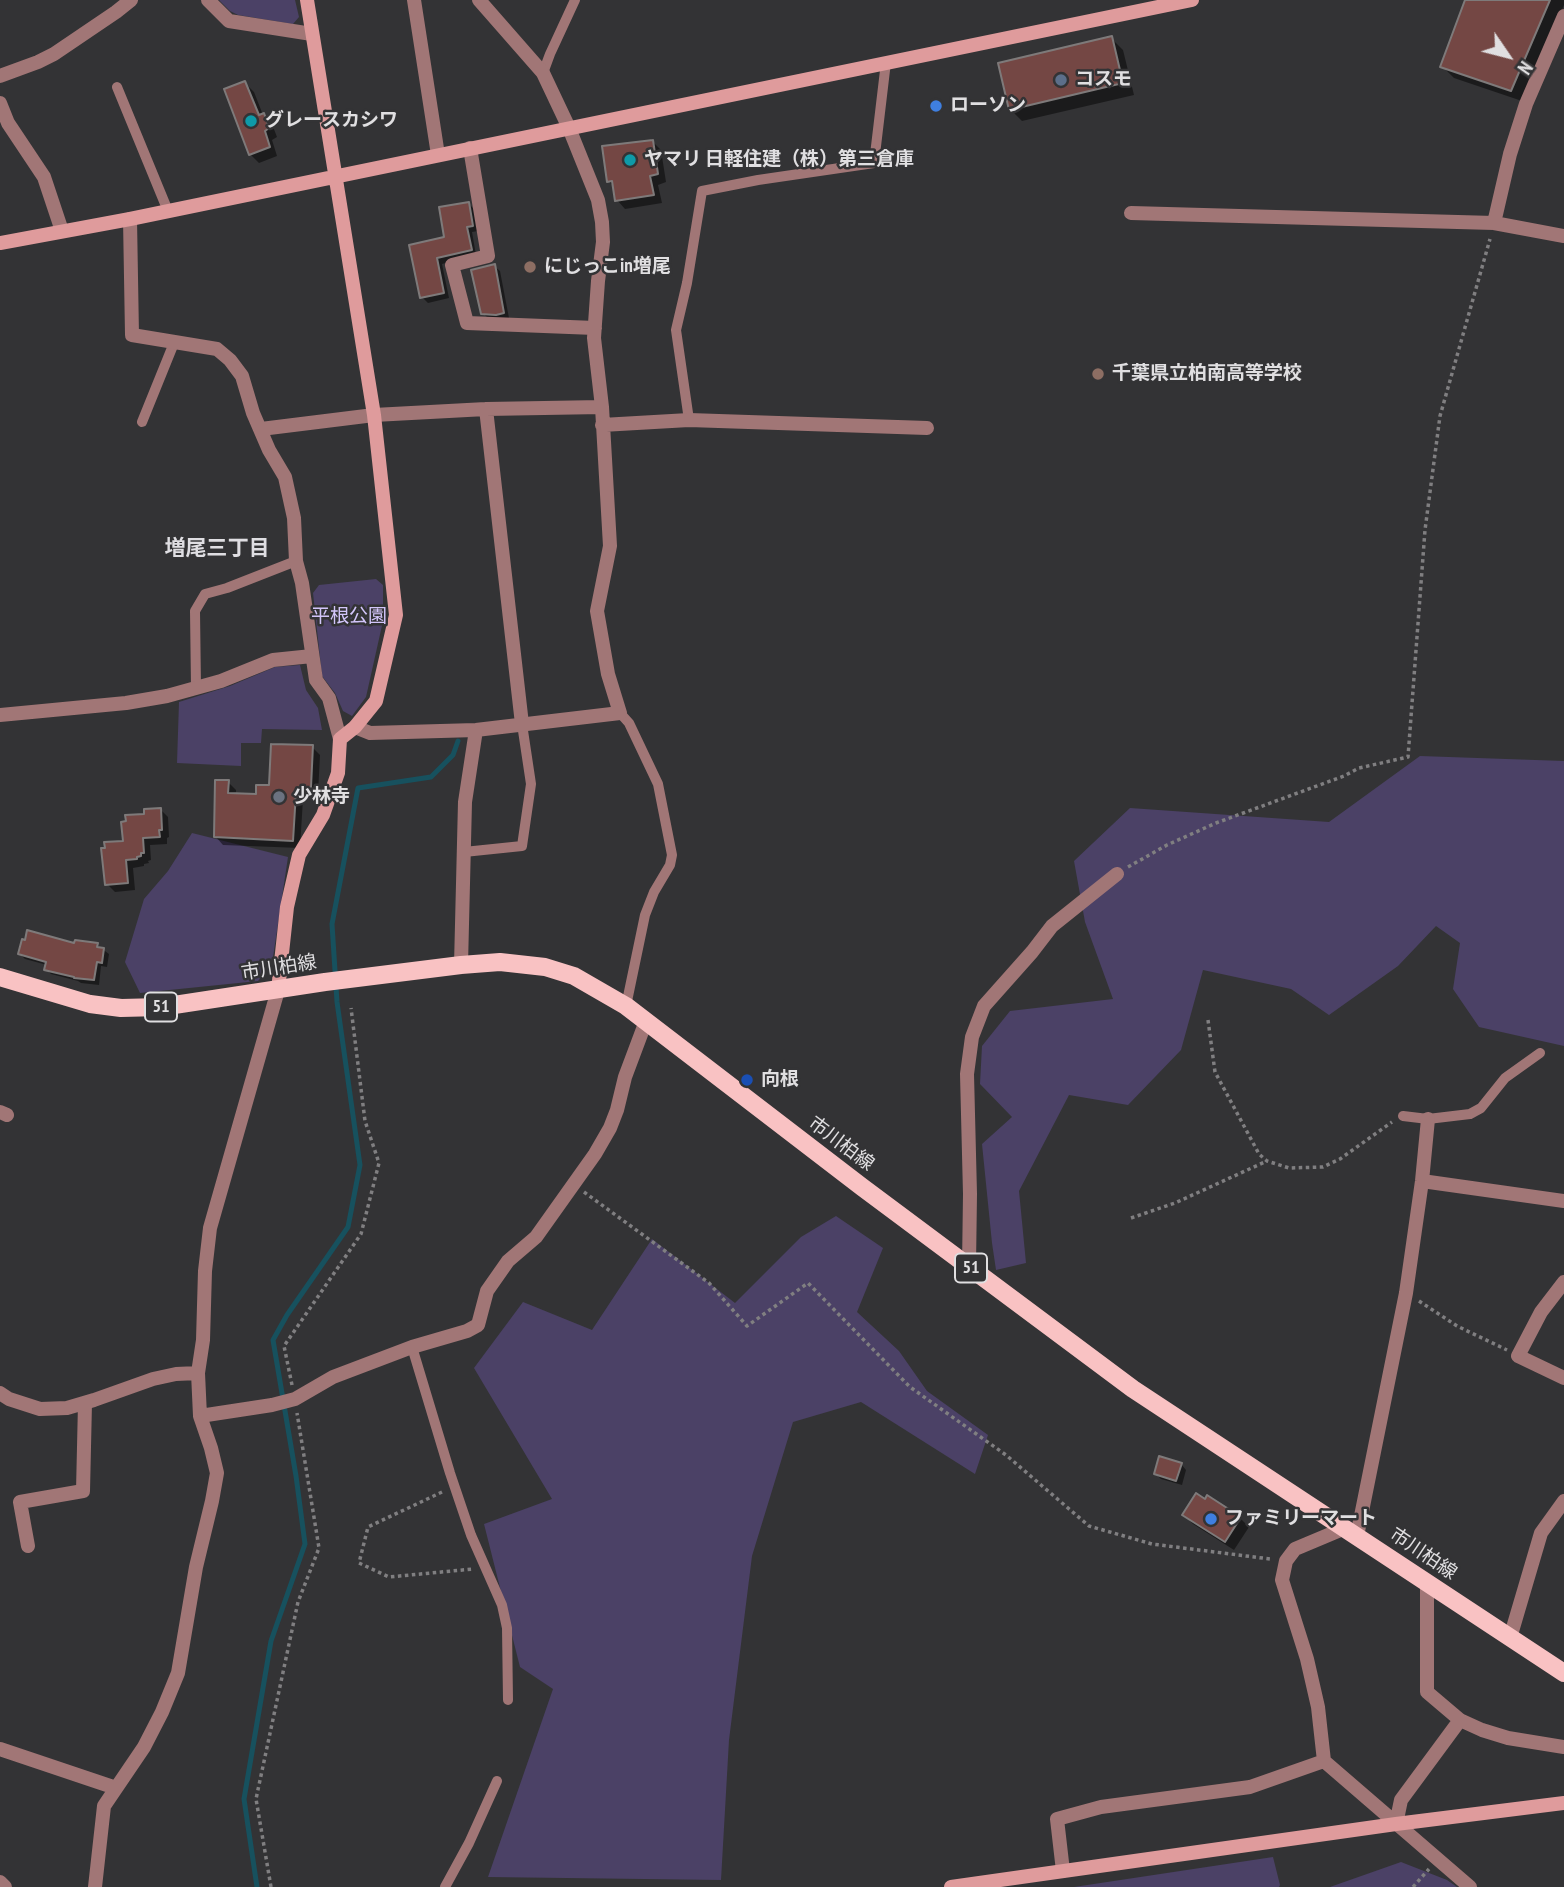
<!DOCTYPE html>
<meta charset="utf-8">
<style>
body{margin:0}
#map{position:relative;width:1564px;height:1887px;overflow:hidden;background:#333335;font-family:"PT Sans Narrow",sans-serif}
canvas{display:block}
.north{position:absolute;left:1473px;top:21px;width:70px;height:70px;-webkit-text-stroke:5px #333335;paint-order:stroke;rotate:125deg;font-size:19px;font-weight:700;line-height:28px;text-align:center;color:#e0dfe1}
.north::after{content:'';display:block;margin:auto;width:24px;height:32px;background:#e0dfe1;clip-path:polygon(50% 0,100% 100%,50% 72%,0 100%)}
</style>
<div id="map">
<canvas width="1564" height="1887"></canvas>
<div class="north">N</div>
</div>
<script>
const ctx = document.querySelector('canvas').getContext('2d');
ctx.lineJoin = 'round';
function paint(path, color) {
  ctx.fillStyle = color;
  ctx.fill(path, 'evenodd');
}
function shape(rows) {
  const path = new Path2D();
  for (const r of rows) {
    path.moveTo(r[0], r[1]);
    for (let i = 2; i < r.length; i += 2) path.lineTo(r[i], r[i + 1]);
  }
  return path;
}
function stroke(path, color, width, dash) {
  ctx.strokeStyle = color;
  ctx.lineWidth = width;
  ctx.lineCap = dash ? 'butt' : 'round';
  ctx.setLineDash(dash || []);
  ctx.stroke(path);
}
function drawText(font, color, halo, rows, align = 'center') {
  ctx.font = font + ' "PT Sans Narrow","Noto Sans JP",sans-serif';
  ctx.lineWidth = 5;
  ctx.setLineDash([]);
  ctx.textBaseline = 'middle';
  ctx.strokeStyle = halo;
  ctx.fillStyle = color;
  for (const [text, x, y, turn = 0] of rows) {
    ctx.save();
    ctx.translate(x, y);
    ctx.rotate((+turn || 0) * Math.PI / 180);
    ctx.textAlign = isNaN(turn) ? turn : align;
    if (halo) ctx.strokeText(text, 0, 0);
    ctx.fillText(text, 0, 0);
    ctx.restore();
  }
}
paint(shape([
 [219,0,295,0,299,17,293,24,238,15,230,11],
 [376,579,383,585,383,621,366,697,352,716,343,711,335,693,322,676,313,593,319,585],
 [300,665,306,690,318,708,322,730,262,729,261,743,241,743,241,766,177,763,179,702,230,686,275,667],
 [1420,756,1564,761,1564,1046,1479,1027,1453,989,1460,943,1436,926,1398,966,1329,1015,1291,989,1203,970,1181,1050,1128,1105,1069,1095,1019,1191,1026,1263,996,1270,992,1243,982,1144,1012,1117,980,1084,982,1046,1010,1011,1113,999,1085,922,1074,861,1130,808,1329,822],
 [192,833,288,857,272,964,258,981,140,993,125,962,144,899,168,871],
 [836,1216,883,1248,857,1312,899,1351,927,1391,988,1435,975,1474,861,1402,793,1422,752,1556,729,1740,721,1880,488,1877,553,1689,520,1667,484,1524,552,1499,474,1368,523,1302,592,1330,652,1239,735,1303,801,1237],
 [1273,1857,1280,1885,1279,1887,1074,1887],
 [1401,1862,1447,1880,1457,1887,1330,1887]
]), '#4b4166');
paint(shape([
 [1467,0,1564,0,1564,5,1522,101,1454,78,1443,67],
 [1111,38,1123,50,1134,95,1022,121,1010,109],
 [245,83,254,92,263,115,272,124,277,137,272,140,277,156,259,163,250,154],
 [652,141,661,150,666,182,658,185,662,203,625,209,617,200,615,187,608,181],
 [469,204,474,209,478,231,472,232,476,255,442,264,449,298,428,303,422,297,411,246,446,238],
 [494,266,500,271,509,318,489,319,483,313],
 [312,747,320,755,318,794,315,794,315,799,303,799,300,848,223,845,216,837,228,782,236,790,236,795,258,796,271,787],
 [160,809,168,817,169,837,167,838,167,844,150,845,151,860,148,861,149,863,144,864,144,866,133,868,135,890,115,892,107,884,125,842,146,815],
 [76,945,97,945,109,954,107,967,101,966,99,985,81,983,78,981,51,974,46,969,47,965,25,959,20,954],
 [1181,1464,1186,1470,1182,1485,1161,1479,1156,1474],
 [1184,1515,1240,1518,1249,1527,1234,1550,1193,1524]
]), '#0007');
stroke(shape([
 [257,1887,244,1799,271,1641,305,1544,296,1476,273,1340,287,1315,348,1227,360,1165,337,1002,332,924,358,788,431,777,453,755,458,741]
]), '#17515e', 5);
const building = shape([
 [1465,0,1550,0,1511,91,1440,67,1465,0],
 [1112,36,1123,83,1009,110,998,63,1112,36],
 [245,81,259,115,264,113,269,128,265,131,270,147,249,155,224,89,245,81],
 [653,140,658,174,650,176,654,195,615,201,612,181,607,182,602,146,653,140],
 [469,202,473,226,467,227,472,250,437,258,444,293,420,298,409,245,444,237,439,207,469,202],
 [495,264,504,313,496,315,481,314,471,270,495,264],
 [271,744,313,745,311,787,308,787,308,792,296,792,293,841,214,837,215,780,229,780,228,793,256,794,256,785,269,785,271,744],
 [161,808,162,830,159,830,160,837,143,838,144,853,141,853,141,856,137,857,137,859,126,860,128,883,105,885,101,848,105,848,104,842,123,841,121,822,126,821,125,815,144,814,144,809,161,808],
 [27,930,74,943,75,940,98,943,97,947,104,948,102,963,97,962,94,980,74,978,74,977,44,970,46,962,18,954,22,939,25,940,27,930],
 [1159,1456,1182,1463,1176,1481,1154,1474,1159,1456],
 [1196,1493,1205,1499,1207,1495,1241,1517,1225,1542,1182,1515,1196,1493]
]);
paint(building, '#744744');
stroke(building, '#7e7a7a', 2);
stroke(shape([
 [1128,867,1167,845,1216,823,1344,776,1359,768,1408,757,1425,530,1440,416,1490,239],
 [1208,1020,1215,1072,1259,1154,1267,1161,1289,1168,1323,1167,1340,1159,1392,1122],
 [584,1192,709,1283,747,1326,808,1283,910,1387,1006,1455,1089,1526,1152,1544,1270,1559],
 [1131,1218,1175,1203,1267,1161],
 [1419,1301,1457,1326,1507,1350],
 [292,1385,284,1346,361,1234,379,1163,365,1121,351,1008],
 [442,1492,368,1527,359,1563,389,1577,473,1569],
 [271,1887,256,1799,298,1602,319,1548,297,1413],
 [1413,1887,1429,1869]
]), '#807f81', 3.5, [3.5, 3.5]);
stroke(shape([
 [543,73,550,54,575,0],
 [117,87,168,211],
 [689,420,676,330,687,283,702,191,758,180,874,163,886,62],
 [142,422,174,343],
 [196,688,195,611,205,594,227,588,296,561],
 [620,713,629,723,658,784,672,855,670,865,654,892,645,915,626,1006],
 [464,852,522,846,531,784,522,724],
 [1403,1116,1428,1119,1470,1114,1481,1108,1505,1078,1540,1053],
 [412,1347,450,1473,471,1535,502,1605,507,1628,508,1700],
 [445,1887,469,1843,497,1781]
]), '#a17676', 10);
stroke(shape([
 [208,0,229,21,312,34],
 [414,0,438,155],
 [0,76,38,62,54,54,116,12,131,0],
 [0,103,8,123,44,177,62,231],
 [470,148,488,256,452,265,467,323,595,328],
 [1131,213,1494,223,1564,236],
 [130,219,132,335,217,349,230,360,242,376,253,413,269,450,285,477,294,518,296,561,302,583,316,680,329,698,340,739],
 [1494,223,1510,154,1526,104,1564,16],
 [486,409,522,724],
 [602,425,689,420,927,428],
 [261,429,374,415,486,409,602,407],
 [0,715,126,703,167,696,221,681,273,660,312,656],
 [355,727,370,733,476,730,620,713,608,674,597,611,610,546,602,407,594,338,598,281,603,242,602,222,598,200,569,128,543,73,479,0],
 [461,965,465,802,476,730],
 [0,1112,7,1115],
 [1422,1181,1564,1201],
 [969,1266,970,1194,967,1074,972,1037,984,1006,1032,952,1052,926,1117,874],
 [1564,1282,1541,1312,1518,1356,1564,1378],
 [0,1393,9,1399,40,1409,67,1408,94,1400,153,1379,176,1374,198,1373],
 [200,1416,272,1405,295,1399,333,1377,412,1347,467,1331,478,1325,487,1291,508,1261,536,1237,595,1154,610,1128,617,1110,625,1077,646,1021],
 [1345,1528,1295,1549,1286,1561,1282,1580,1307,1659,1318,1707,1324,1761,1470,1887],
 [1357,1536,1406,1293,1422,1181,1428,1119],
 [28,1546,20,1502,83,1491,85,1403],
 [1427,1582,1427,1692,1460,1720,1482,1730,1508,1738,1564,1747],
 [1510,1638,1541,1533,1564,1501],
 [0,1749,116,1788],
 [1396,1824,1401,1800,1460,1720],
 [1063,1871,1057,1819,1101,1807,1250,1787,1324,1761],
 [0,1882,5,1887],
 [95,1887,104,1806,144,1747,162,1712,178,1673,196,1567,212,1501,217,1473,211,1448,200,1416,198,1373,203,1340,205,1271,210,1228,278,990]
]), '#a17676', 14);
stroke(shape([
 [0,243,130,219,1192,0],
 [278,990,287,907,299,855,323,815,338,773,340,739,355,727,376,701,396,615,374,415,307,0],
 [951,1887,1396,1824,1564,1803]
]), '#df9b9c', 14);
stroke(shape([
 [0,977,90,1004,121,1008,161,1007,325,982,461,965,500,962,545,967,574,976,626,1006,862,1187,1133,1389,1564,1673]
]), '#f9c2c3', 18);
for (const [x, y, r, color] of [
 [1061,80,7,"#5c6f8a"],
 [936,106,7,"#3f7fe0"],
 [251,121,7,"#0f9aa8"],
 [630,160,7,"#0f9aa8"],
 [530,267,7,"#8d6e63"],
 [1098,374,7,"#8d6e63"],
 [279,797,7,"#6b7280"],
 [747,1080,7,"#1a4fb4"],
 [1211,1519,7,"#3f7fe0"]
]) {
  const dot = new Path2D();
  dot.arc(x, y, r, 0, 2 * Math.PI);
  ctx.fillStyle = color;
  ctx.fill(dot);
  stroke(dot, '#333335', 2.5);
}
for (const [x, y, w] of [
 [161,1007,32],
 [971,1268,32]
]) {
  const box = new Path2D();
  box.roundRect(x - w / 2, y - 14.5, w, 29, 5);
  ctx.fillStyle = '#333335';
  ctx.fill(box);
  stroke(box, '#e0dfe1', 2);
}
drawText('bold 18px', '#e0dfe1', null, [
 ["51",161,1007],
 ["51",971,1268]
]);
drawText('bold 19px', '#e0dfe1', '#333335', [
 ["コスモ",1075,80],
 ["ローソン",950,106],
 ["グレースカシワ",265,121],
 ["ヤマリ 日軽住建（株）第三倉庫",644,160],
 ["にじっこin増尾",544,267],
 ["千葉県立柏南高等学校",1112,374],
 ["少林寺",293,797],
 ["向根",761,1080],
 ["ファミリーマート",1225,1519]
], 'left');
drawText('19px', '#d2c5fa', '#333335', [
 ["平根公園",349,617]
]);
drawText('19px', '#e0dfe1', '#333335', [
 ["市川柏線",279,968,-9],
 ["市川柏線",841,1144,37],
 ["市川柏線",1423,1554,34]
]);
drawText('bold 21px', '#dfdee2', '#333335', [
 ["増尾三丁目",217,549]
]);
</script>
